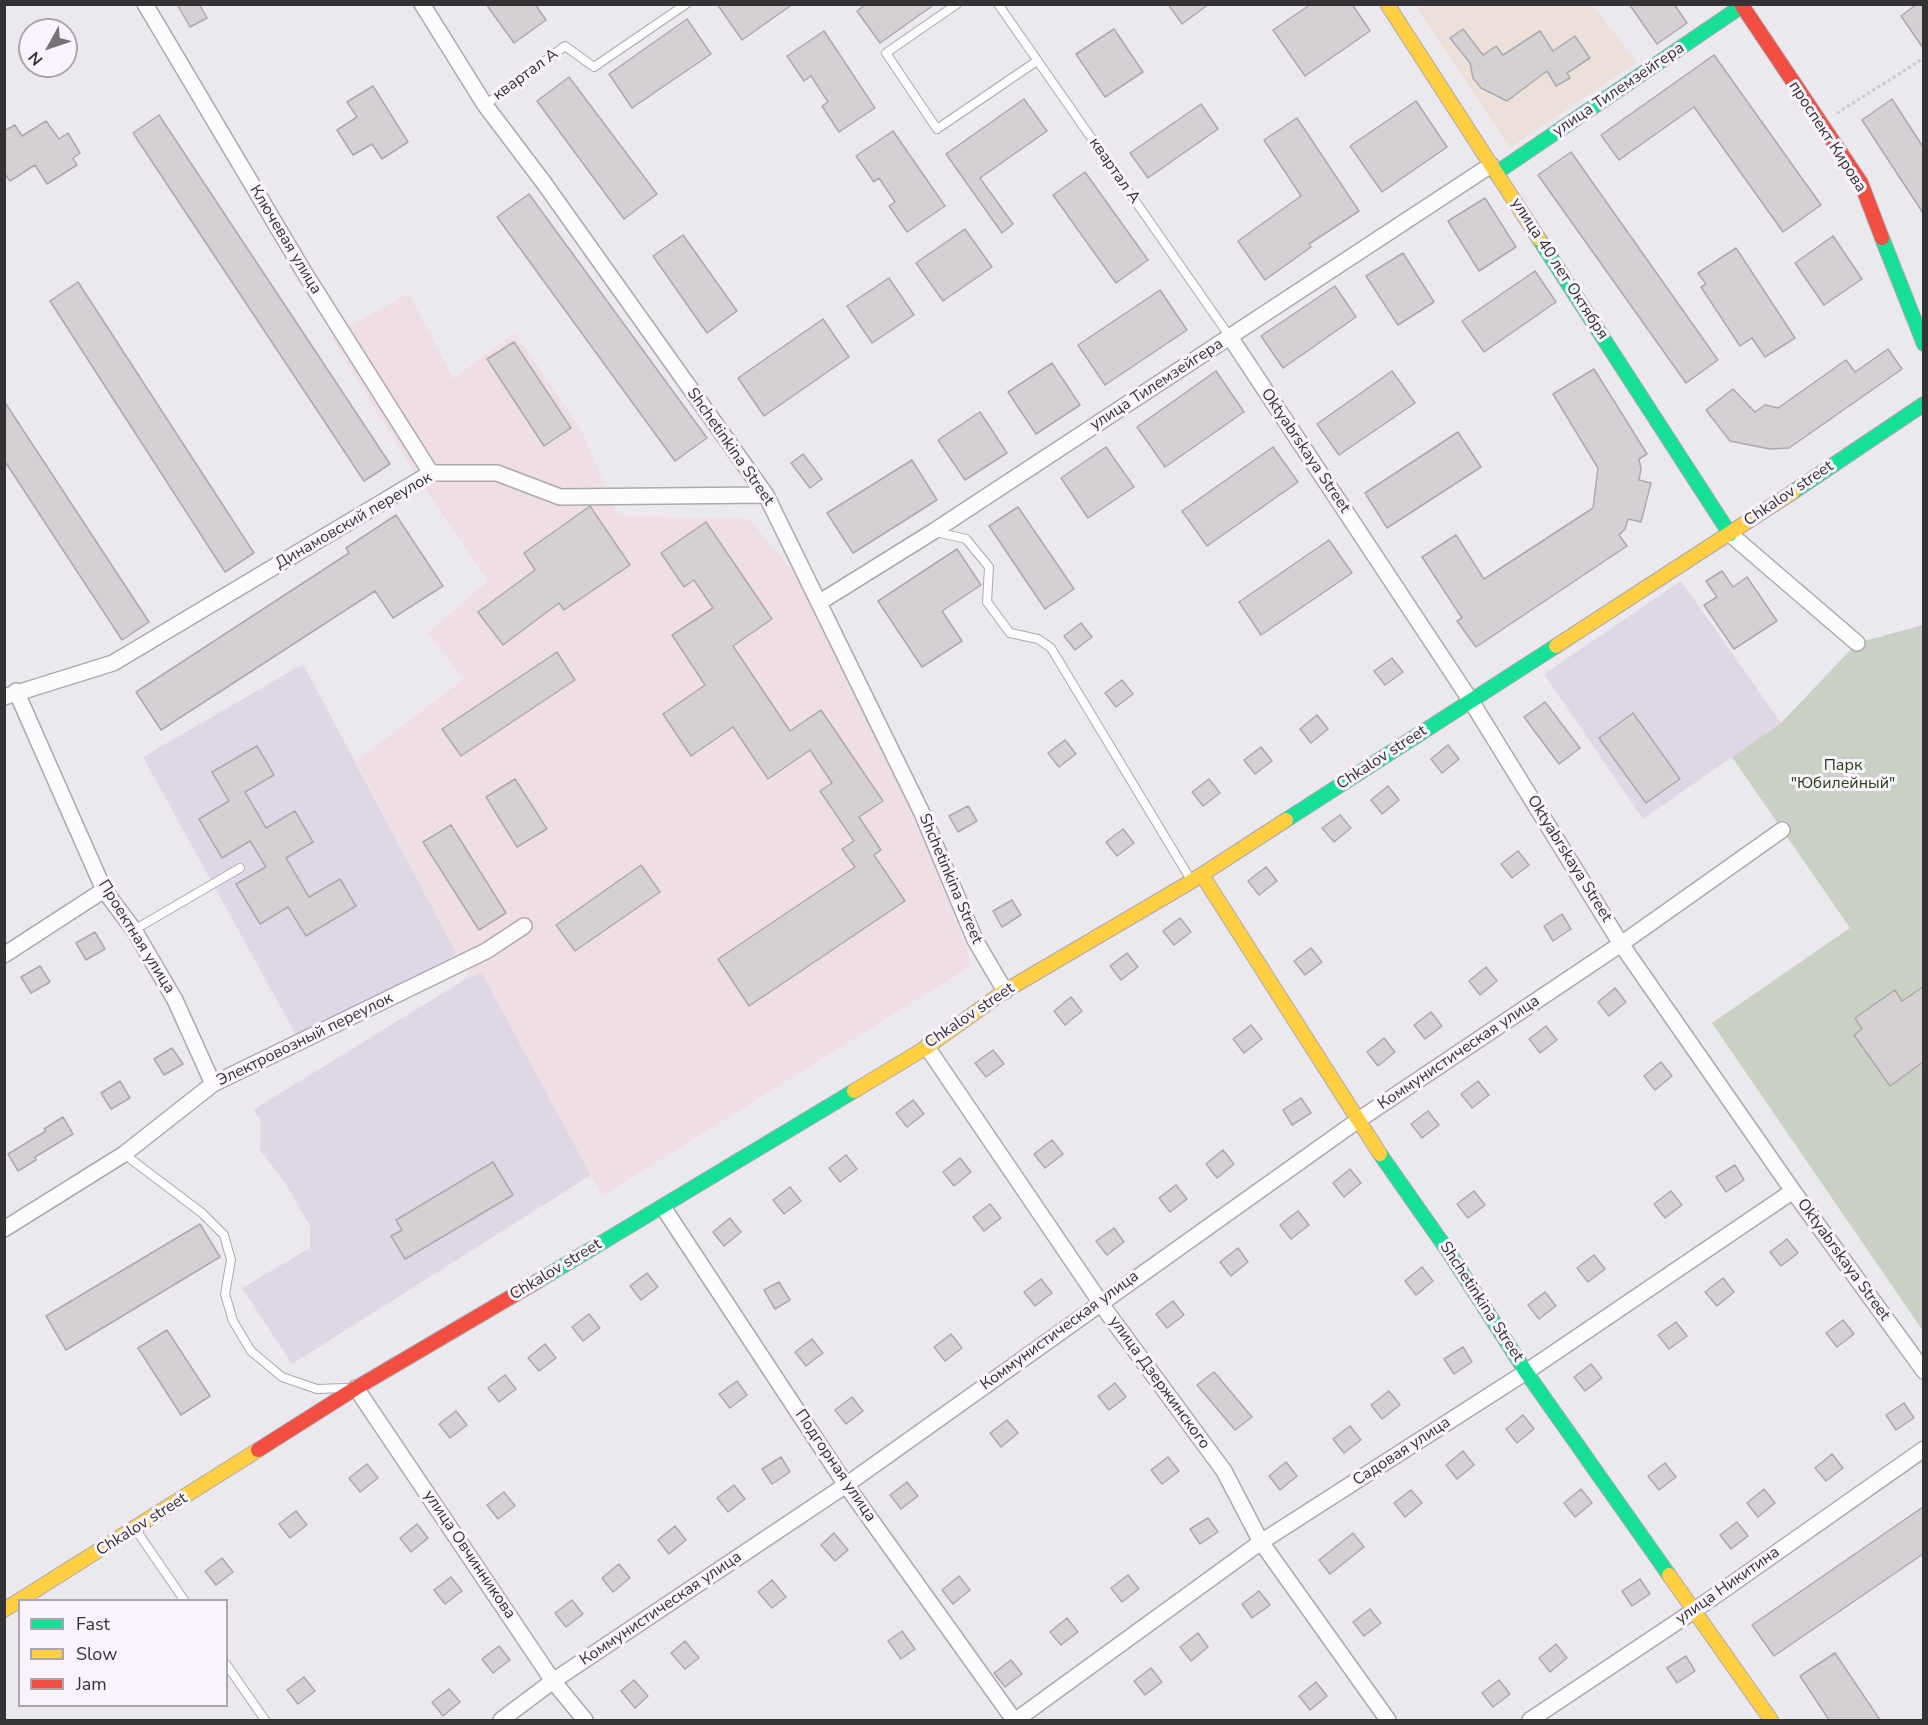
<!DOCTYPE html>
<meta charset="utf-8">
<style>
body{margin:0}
#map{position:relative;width:1928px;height:1725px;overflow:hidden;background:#ebe8ee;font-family:"Nunito Sans",sans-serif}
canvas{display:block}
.frame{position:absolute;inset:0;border:6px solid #343235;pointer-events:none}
.legend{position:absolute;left:18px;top:1599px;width:210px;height:108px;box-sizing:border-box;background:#f9f3fe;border:2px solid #aaa6ae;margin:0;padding:8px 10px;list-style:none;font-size:18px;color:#343235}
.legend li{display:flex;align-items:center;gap:12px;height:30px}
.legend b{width:30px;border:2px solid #aaa6ae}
.north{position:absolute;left:18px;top:18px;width:60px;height:60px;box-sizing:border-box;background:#f9f3fe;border:2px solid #aaa6ae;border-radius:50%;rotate:230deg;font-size:16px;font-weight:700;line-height:24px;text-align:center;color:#343235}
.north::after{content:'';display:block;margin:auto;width:21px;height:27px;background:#747276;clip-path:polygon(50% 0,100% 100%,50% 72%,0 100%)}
</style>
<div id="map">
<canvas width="1928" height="1725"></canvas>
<div class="frame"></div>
<ul class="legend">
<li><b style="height:8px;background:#16e098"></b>Fast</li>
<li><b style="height:8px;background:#ffcf43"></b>Slow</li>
<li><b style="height:8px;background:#f24e42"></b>Jam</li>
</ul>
<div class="north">N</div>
</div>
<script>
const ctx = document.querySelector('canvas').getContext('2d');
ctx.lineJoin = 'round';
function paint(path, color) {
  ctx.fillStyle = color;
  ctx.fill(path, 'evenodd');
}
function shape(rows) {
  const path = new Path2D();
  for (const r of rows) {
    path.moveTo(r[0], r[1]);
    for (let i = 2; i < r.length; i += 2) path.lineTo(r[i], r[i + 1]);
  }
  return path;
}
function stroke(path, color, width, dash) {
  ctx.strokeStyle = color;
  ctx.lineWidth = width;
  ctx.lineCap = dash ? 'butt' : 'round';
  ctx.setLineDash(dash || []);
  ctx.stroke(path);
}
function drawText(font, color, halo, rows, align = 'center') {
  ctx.font = font + ' "Nunito Sans",sans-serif';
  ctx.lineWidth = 6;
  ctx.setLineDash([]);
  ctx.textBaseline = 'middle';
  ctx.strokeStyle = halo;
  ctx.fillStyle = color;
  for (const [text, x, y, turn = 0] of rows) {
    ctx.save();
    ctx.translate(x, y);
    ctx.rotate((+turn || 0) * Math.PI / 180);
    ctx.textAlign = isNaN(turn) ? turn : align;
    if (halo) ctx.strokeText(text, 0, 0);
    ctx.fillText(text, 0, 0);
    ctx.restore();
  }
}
paint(shape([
 [1415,5,1592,5,1637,62,1510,148]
]), '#ece1da');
paint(shape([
 [1681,581,1781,723,1643,819,1544,674],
 [303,664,457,954,301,1044,143,757],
 [482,973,591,1175,292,1364,242,1288,310,1248,310,1226,286,1184,260,1150,261,1121,253,1110,469,977]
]), '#dfd8e4');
paint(shape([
 [409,293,453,379,515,333,580,428,618,516,749,519,821,605,899,765,972,965,602,1196,482,973,469,977,356,761,464,679,428,633,488,581,412,469,331,337]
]), '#efdfe4');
paint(shape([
 [1923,625,1923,1331,1712,1023,1850,928,1732,757,1781,723,1857,643]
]), '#c8d1c3');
const building = shape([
 [177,4,199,4,207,18,190,27,177,4],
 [486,4,535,4,546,20,514,43,486,4],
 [717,4,793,4,742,40,717,4],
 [866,4,935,4,880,43,857,11,866,4],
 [1168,4,1209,4,1182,24,1168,4],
 [1311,4,1352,4,1370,31,1305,76,1273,30,1311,4],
 [1629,4,1674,4,1687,23,1657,44,1629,4],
 [1917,4,1923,4,1923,48,1901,16,1917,4],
 [687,19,711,54,632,108,609,74,687,19],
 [1114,29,1143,72,1105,97,1076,54,1114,29],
 [1463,29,1483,55,1496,46,1503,55,1540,31,1553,51,1575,36,1590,58,1567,73,1570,78,1556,86,1547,71,1507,101,1481,88,1473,78,1470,63,1450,38,1463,29],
 [824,31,875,108,839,132,822,106,828,102,811,76,804,81,787,56,824,31],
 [1714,55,1821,205,1783,232,1694,107,1619,160,1601,135,1714,55],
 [569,77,657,194,624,219,537,101,569,77],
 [373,86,408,142,382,159,372,144,353,155,337,130,357,117,347,102,373,86],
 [1024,99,1047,131,980,178,1013,224,1002,233,946,154,1024,99],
 [1892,99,1923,147,1923,213,1862,120,1892,99],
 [1416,101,1447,147,1382,192,1350,146,1416,101],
 [1201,104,1218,129,1148,178,1130,153,1201,104],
 [159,115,390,464,364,481,133,133,159,115],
 [1297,118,1359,211,1309,244,1311,247,1265,280,1238,241,1301,196,1264,140,1297,118],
 [46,121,59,139,68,133,80,153,73,158,77,165,47,184,35,165,10,181,4,173,4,131,15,125,22,136,46,121],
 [893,131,945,206,907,232,889,206,895,202,879,178,874,182,856,156,893,131],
 [1571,152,1718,360,1686,383,1538,175,1571,152],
 [1085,172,1148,260,1116,283,1053,195,1085,172],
 [529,194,707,438,675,461,497,217,529,194],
 [1485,198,1516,247,1479,271,1448,221,1485,198],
 [965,229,992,267,943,301,916,263,965,229],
 [683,235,737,311,707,333,653,256,683,235],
 [1833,236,1862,279,1824,305,1795,263,1833,236],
 [1736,248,1795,338,1765,357,1752,338,1740,346,1701,287,1706,284,1698,273,1736,248],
 [1403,253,1434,302,1398,325,1366,276,1403,253],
 [1535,271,1556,302,1484,352,1462,321,1535,271],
 [889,278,914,315,872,343,847,306,889,278],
 [78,282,254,553,225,572,50,301,78,282],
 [1335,286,1356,317,1283,368,1261,336,1335,286],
 [1160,290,1187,330,1105,385,1078,345,1160,290],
 [823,319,849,357,764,416,738,378,823,319],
 [514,342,571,428,544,446,487,359,514,342],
 [1888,349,1902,369,1789,448,1770,449,1730,441,1706,410,1733,389,1755,412,1765,405,1778,408,1846,360,1855,372,1888,349],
 [1052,363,1080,405,1036,434,1008,392,1052,363],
 [1594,369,1647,454,1639,459,1641,469,1639,480,1651,483,1641,522,1628,519,1625,529,1619,535,1627,546,1476,647,1457,621,1462,618,1422,557,1456,535,1484,579,1593,508,1598,468,1553,394,1594,369],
 [1216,371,1244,412,1165,467,1137,427,1216,371],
 [1392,371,1415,403,1339,455,1317,424,1392,371],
 [4,401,149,622,122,640,4,460,4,401],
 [980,412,1007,453,965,480,938,440,980,412],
 [1458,432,1481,467,1387,528,1365,493,1458,432],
 [1106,447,1134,487,1088,518,1061,478,1106,447],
 [1273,447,1298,482,1207,546,1182,511,1273,447],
 [803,454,822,479,810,488,791,463,803,454],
 [912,460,937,500,853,553,827,513,912,460],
 [590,506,630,565,564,610,559,603,503,645,478,612,535,570,524,553,590,506],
 [1018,507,1074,589,1045,609,989,526,1018,507],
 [396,515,443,586,393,618,375,591,161,730,136,692,349,553,346,548,396,515],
 [706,522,772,619,733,646,790,731,821,710,883,801,859,817,881,850,874,855,905,901,749,1006,718,959,855,867,842,849,854,841,820,791,832,783,810,750,768,779,733,727,691,756,663,714,705,685,672,635,713,608,694,580,684,587,661,553,706,522],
 [1329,540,1352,573,1261,635,1239,602,1329,540],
 [957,549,981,585,942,611,962,641,922,667,878,601,957,549],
 [1722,571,1733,587,1747,577,1777,621,1734,649,1704,605,1717,597,1706,581,1722,571],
 [1081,623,1092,637,1075,650,1064,636,1081,623],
 [557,652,575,680,461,756,442,729,557,652],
 [1392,658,1403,672,1385,685,1374,671,1392,658],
 [1122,680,1133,694,1116,707,1105,693,1122,680],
 [1545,702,1580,748,1559,764,1524,717,1545,702],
 [1633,713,1680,779,1646,803,1599,738,1633,713],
 [1317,715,1328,729,1311,743,1300,729,1317,715],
 [1065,740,1076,754,1059,767,1048,753,1065,740],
 [1448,745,1459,759,1442,773,1431,759,1448,745],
 [257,746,274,775,245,792,266,828,295,811,313,842,286,858,309,897,340,879,356,906,306,936,288,907,260,924,236,884,266,867,250,841,222,858,199,819,229,801,212,772,257,746],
 [1261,747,1272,761,1255,774,1244,760,1261,747],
 [515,779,547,829,517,847,486,797,515,779],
 [1209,779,1220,793,1203,806,1192,792,1209,779],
 [1388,786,1399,800,1382,814,1371,800,1388,786],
 [968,806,977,821,958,832,949,816,968,806],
 [1340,815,1351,828,1334,842,1322,828,1340,815],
 [451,825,506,913,479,930,423,842,451,825],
 [1123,829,1134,843,1117,856,1106,842,1123,829],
 [1518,851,1529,865,1512,878,1501,864,1518,851],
 [641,865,660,892,575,951,556,925,641,865],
 [1266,867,1277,881,1259,895,1248,881,1266,867],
 [1012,900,1021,915,1002,927,993,911,1012,900],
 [1562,914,1571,929,1553,941,1544,926,1562,914],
 [1180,918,1191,932,1174,945,1163,931,1180,918],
 [95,932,105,949,86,960,76,943,95,932],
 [1311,948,1322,962,1305,975,1294,961,1311,948],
 [1127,953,1138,967,1121,980,1110,966,1127,953],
 [40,966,50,982,31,993,21,977,40,966],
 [1486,967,1497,981,1480,995,1469,981,1486,967],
 [1923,987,1923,1062,1890,1086,1854,1035,1862,1029,1855,1018,1895,990,1902,1001,1923,987],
 [1615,988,1626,1002,1609,1016,1598,1002,1615,988],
 [1071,997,1082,1011,1065,1025,1054,1011,1071,997],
 [1431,1012,1442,1026,1425,1039,1414,1025,1431,1012],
 [1251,1025,1262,1039,1244,1053,1233,1039,1251,1025],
 [1546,1026,1557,1040,1540,1053,1529,1039,1546,1026],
 [1384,1038,1395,1052,1378,1066,1367,1052,1384,1038],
 [172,1048,183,1064,164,1075,154,1059,172,1048],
 [993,1050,1004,1064,986,1077,975,1063,993,1050],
 [1661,1062,1672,1076,1655,1090,1644,1076,1661,1062],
 [120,1081,130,1098,111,1109,101,1093,120,1081],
 [1478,1081,1489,1095,1472,1108,1461,1094,1478,1081],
 [1301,1098,1311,1113,1292,1125,1283,1110,1301,1098],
 [913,1100,924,1114,907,1127,896,1113,913,1100],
 [1428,1111,1439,1125,1422,1138,1411,1124,1428,1111],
 [63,1117,73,1134,35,1157,36,1160,18,1171,8,1154,46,1131,44,1129,63,1117],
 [1052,1140,1063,1154,1045,1168,1034,1154,1052,1140],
 [1223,1150,1234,1164,1217,1178,1206,1164,1223,1150],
 [846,1155,857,1169,840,1182,829,1168,846,1155],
 [960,1158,971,1172,954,1186,943,1172,960,1158],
 [493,1162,513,1195,405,1259,391,1236,402,1230,396,1220,493,1162],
 [1735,1165,1744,1180,1726,1192,1716,1177,1735,1165],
 [1350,1169,1361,1183,1344,1197,1333,1183,1350,1169],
 [1176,1185,1187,1199,1170,1212,1159,1198,1176,1185],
 [790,1187,801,1201,784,1214,773,1200,790,1187],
 [1474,1191,1485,1205,1468,1218,1457,1204,1474,1191],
 [1671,1191,1682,1205,1665,1218,1654,1204,1671,1191],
 [990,1204,1001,1218,984,1231,973,1217,990,1204],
 [1298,1211,1309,1225,1291,1239,1280,1225,1298,1211],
 [730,1218,741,1232,724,1246,713,1232,730,1218],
 [200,1224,220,1257,66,1350,46,1316,200,1224],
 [1114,1228,1124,1242,1107,1255,1096,1241,1114,1228],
 [1787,1239,1798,1253,1781,1266,1770,1252,1787,1239],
 [1238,1248,1248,1262,1231,1276,1220,1262,1238,1248],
 [1594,1255,1605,1269,1588,1282,1577,1268,1594,1255],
 [1422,1267,1433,1281,1416,1295,1405,1281,1422,1267],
 [647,1273,658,1287,641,1300,630,1286,647,1273],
 [1723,1278,1734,1292,1717,1306,1705,1292,1723,1278],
 [1041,1279,1052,1293,1035,1306,1024,1292,1041,1279],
 [779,1282,790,1300,775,1309,764,1290,779,1282],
 [1545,1292,1556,1306,1539,1319,1528,1305,1545,1292],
 [1173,1301,1184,1315,1167,1328,1156,1314,1173,1301],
 [589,1314,600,1328,583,1341,572,1327,589,1314],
 [1843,1320,1854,1334,1837,1347,1826,1333,1843,1320],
 [1676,1322,1687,1336,1669,1349,1658,1335,1676,1322],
 [167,1330,210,1396,181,1415,138,1348,167,1330],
 [951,1334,962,1348,945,1361,934,1347,951,1334],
 [812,1339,823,1353,806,1366,795,1352,812,1339],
 [545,1344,556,1358,539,1371,528,1358,545,1344],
 [1463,1347,1472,1362,1454,1374,1444,1359,1463,1347],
 [1591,1364,1602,1378,1585,1391,1574,1377,1591,1364],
 [1214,1372,1252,1417,1235,1430,1197,1385,1214,1372],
 [505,1375,516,1389,499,1402,488,1388,505,1375],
 [737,1381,747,1395,730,1408,719,1394,737,1381],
 [1115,1383,1126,1397,1109,1410,1098,1396,1115,1383],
 [1389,1391,1400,1405,1382,1419,1371,1405,1389,1391],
 [852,1397,863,1411,846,1424,835,1410,852,1397],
 [1904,1403,1914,1418,1896,1430,1886,1415,1904,1403],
 [456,1411,467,1425,450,1438,439,1424,456,1411],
 [1523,1415,1534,1429,1517,1443,1506,1429,1523,1415],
 [1007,1420,1018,1433,1001,1447,990,1433,1007,1420],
 [1350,1426,1361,1440,1344,1453,1333,1439,1350,1426],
 [1463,1451,1474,1465,1457,1479,1446,1465,1463,1451],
 [1832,1454,1843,1468,1826,1481,1815,1468,1832,1454],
 [781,1457,790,1472,772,1484,762,1469,781,1457],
 [1168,1457,1179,1471,1162,1484,1151,1470,1168,1457],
 [1286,1462,1297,1476,1280,1490,1269,1476,1286,1462],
 [1665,1463,1676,1477,1659,1490,1648,1476,1665,1463],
 [367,1464,378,1478,360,1492,349,1478,367,1464],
 [907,1482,918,1496,901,1509,890,1495,907,1482],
 [734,1485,745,1499,728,1512,717,1498,734,1485],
 [1581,1489,1592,1503,1575,1517,1564,1503,1581,1489],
 [1764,1489,1775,1503,1758,1517,1747,1503,1764,1489],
 [1411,1490,1422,1503,1405,1517,1394,1503,1411,1490],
 [504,1492,515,1506,498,1519,487,1505,504,1492],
 [1923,1507,1923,1554,1774,1656,1752,1625,1923,1507],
 [296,1511,307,1525,290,1538,279,1524,296,1511],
 [1208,1518,1218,1532,1200,1544,1190,1529,1208,1518],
 [1737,1522,1748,1536,1731,1549,1720,1535,1737,1522],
 [417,1524,428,1538,411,1552,400,1538,417,1524],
 [675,1526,686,1540,669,1554,658,1540,675,1526],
 [834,1533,848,1550,835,1561,821,1545,834,1533],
 [1353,1533,1364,1547,1330,1574,1319,1560,1353,1533],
 [222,1558,233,1572,216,1585,205,1571,222,1558],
 [619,1564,630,1578,613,1592,602,1578,619,1564],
 [1128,1575,1139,1589,1122,1602,1111,1588,1128,1575],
 [959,1576,970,1590,953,1604,942,1590,959,1576],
 [451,1577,462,1591,445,1604,434,1590,451,1577],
 [1640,1579,1650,1594,1632,1606,1622,1591,1640,1579],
 [772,1580,786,1597,772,1608,758,1592,772,1580],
 [1259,1591,1270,1605,1252,1618,1242,1604,1259,1591],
 [572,1600,583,1614,566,1627,555,1613,572,1600],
 [1370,1609,1381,1623,1364,1636,1353,1622,1370,1609],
 [1067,1618,1078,1632,1061,1645,1050,1632,1067,1618],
 [902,1631,915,1649,901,1659,888,1641,902,1631],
 [1198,1633,1208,1647,1191,1661,1180,1647,1198,1633],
 [685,1641,699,1658,685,1669,671,1653,685,1641],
 [1556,1644,1567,1658,1550,1672,1539,1658,1556,1644],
 [499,1646,510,1660,493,1673,482,1659,499,1646],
 [1835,1653,1880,1720,1829,1720,1800,1676,1835,1653],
 [1686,1656,1695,1671,1677,1683,1667,1668,1686,1656],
 [1011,1660,1022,1674,1005,1687,994,1673,1011,1660],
 [1151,1668,1162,1682,1145,1695,1134,1681,1151,1668],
 [304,1677,315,1691,298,1704,287,1690,304,1677],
 [634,1680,648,1696,635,1708,621,1691,634,1680],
 [1499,1680,1510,1694,1493,1707,1482,1693,1499,1680],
 [1316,1682,1327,1696,1310,1710,1299,1696,1316,1682],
 [449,1689,460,1702,443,1716,432,1702,449,1689]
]);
paint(building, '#d4d0d4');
stroke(building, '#aca9ad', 1.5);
const lane = shape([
 [957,4,886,53,937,129,1037,61],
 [998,4,1230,337],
 [485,105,565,46,594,67,686,4],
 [936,532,966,539,989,567,987,602,1010,633,1038,639,1051,648,1191,880],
 [134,930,240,868],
 [124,1154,202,1213,224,1235,231,1260,225,1294,233,1321,251,1351,282,1377,317,1389,346,1388],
 [136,1530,184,1600],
 [226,1664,265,1720]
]);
const street = shape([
 [145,4,304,272,431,473],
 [422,4,485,105,544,183,766,495,922,813,975,940,1005,991],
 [1230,337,1471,701,1621,944,1793,1191,1924,1371],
 [1730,534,1857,643],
 [820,602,934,531,1491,165],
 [16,691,104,890,134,930,175,1000,213,1084],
 [4,697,113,663,431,473,497,473,560,497,766,495],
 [4,955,104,890],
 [927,1047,1109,1315,1224,1471,1261,1542,1388,1720],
 [663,1207,846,1485,1014,1720],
 [4,1229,124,1154,213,1084,486,951,524,926],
 [356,1388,553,1681,585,1720],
 [501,1720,553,1681,846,1485,1357,1121,1621,944,1782,830],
 [1016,1720,1261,1542,1526,1372,1793,1191],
 [1530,1720,1692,1612,1924,1449]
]);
const fast = shape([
 [1496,173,1742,6],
 [1882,238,1924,344],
 [1539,239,1730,534],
 [1793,492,1924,404],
 [1286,820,1556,646],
 [1380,1154,1448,1251,1526,1372,1669,1575],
 [538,1281,854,1091]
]);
const slow = shape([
 [1387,4,1539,239],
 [1556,646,1793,492],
 [1202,875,1380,1154],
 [854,1091,927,1047,1005,991,1192,881,1286,820],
 [1669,1575,1771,1720],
 [4,1610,258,1450]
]);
const jam = shape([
 [1741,4,1861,183,1882,238],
 [258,1450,356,1388,538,1281]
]);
stroke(lane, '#aca9ae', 10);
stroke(street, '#aca9ae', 18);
stroke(fast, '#aca9ae', 16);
stroke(slow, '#aca9ae', 16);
stroke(jam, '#aca9ae', 16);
stroke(shape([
 [1837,113,1924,58]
]), '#cbc9cb', 3, [3, 3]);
stroke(lane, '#fcfcfc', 8);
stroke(street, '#fcfcfc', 15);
stroke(fast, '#16e098', 14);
stroke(slow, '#ffcf43', 14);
stroke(jam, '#f24e42', 14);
drawText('16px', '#343235', '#f9f3fe', [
 ["квартал А",526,75,-36],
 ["улица Тилемзейгера",1619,90,-34],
 ["проспект Кирова",1827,137,57],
 ["квартал А",1114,171,55],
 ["Ключевая улица",285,240,59],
 ["улица 40 лет Октября",1559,269,57],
 ["улица Тилемзейгера",1157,385,-33],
 ["Shchetinkina Street",730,447,55],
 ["Oktyabrskaya Street",1305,451,56],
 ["Chkalov street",1789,494,-34],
 ["Динамовский переулок",354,521,-30],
 ["Chkalov street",1382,758,-33],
 ["Oktyabrskaya Street",1569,859,58],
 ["Shchetinkina Street",950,879,67],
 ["Проектная улица",136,937,58],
 ["Chkalov street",970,1016,-34],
 ["Электровозный переулок",305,1040,-26],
 ["Коммунистическая улица",1459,1053,-34],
 ["Oktyabrskaya Street",1843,1260,54],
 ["Chkalov street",556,1270,-31],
 ["Shchetinkina Street",1481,1302,57],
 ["Коммунистическая улица",1060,1331,-36],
 ["улица Дзержинского",1159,1383,54],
 ["Садовая улица",1402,1452,-33],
 ["Подгорная улица",835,1466,56],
 ["Chkalov street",142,1525,-32],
 ["улица Овчинникова",469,1555,56],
 ["улица Никитина",1728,1586,-35],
 ["Коммунистическая улица",661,1609,-34]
]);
drawText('16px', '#254011', '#f9f3fe', [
 ["Парк",1843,766],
 ["\"Юбилейный\"",1843,784]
]);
</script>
